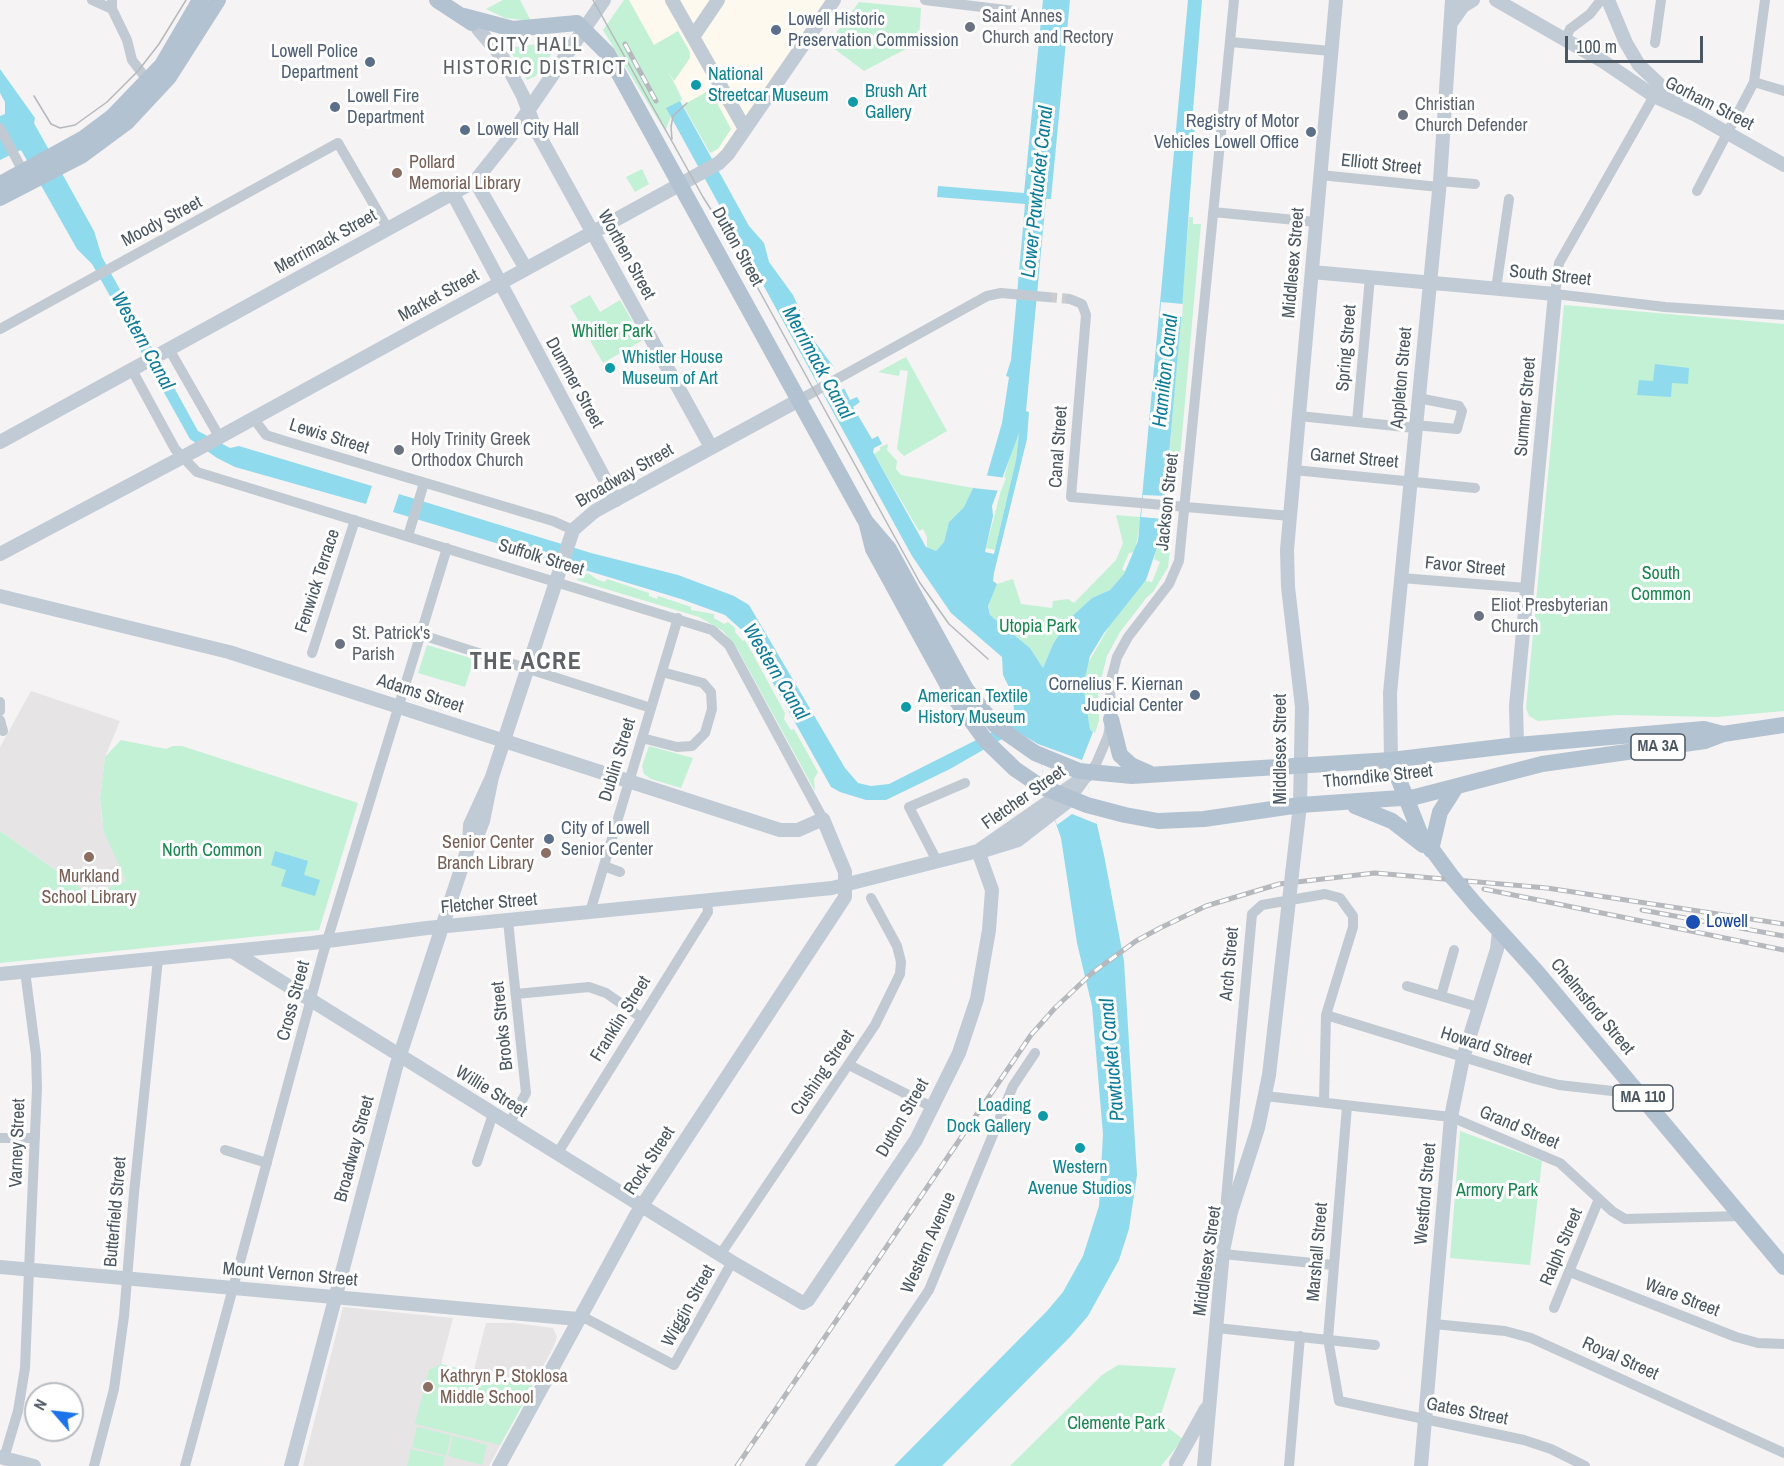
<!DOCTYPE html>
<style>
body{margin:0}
#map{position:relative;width:1784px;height:1466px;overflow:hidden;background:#f5f3f3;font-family:"Archivo Narrow",sans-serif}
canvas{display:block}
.north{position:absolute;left:24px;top:1382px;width:60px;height:60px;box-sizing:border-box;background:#fff;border:2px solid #b7bbc0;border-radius:50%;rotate:298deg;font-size:16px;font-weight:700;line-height:24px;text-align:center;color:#4a5661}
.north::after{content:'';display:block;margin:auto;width:21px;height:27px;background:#1a73e8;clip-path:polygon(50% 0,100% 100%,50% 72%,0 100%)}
.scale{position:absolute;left:1565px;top:36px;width:138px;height:27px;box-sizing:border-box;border:3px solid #4a5661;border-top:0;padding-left:8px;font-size:18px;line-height:21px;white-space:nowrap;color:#4a5661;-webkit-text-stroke:4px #fff;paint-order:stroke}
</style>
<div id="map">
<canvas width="1784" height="1466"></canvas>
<div class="north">N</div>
<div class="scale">100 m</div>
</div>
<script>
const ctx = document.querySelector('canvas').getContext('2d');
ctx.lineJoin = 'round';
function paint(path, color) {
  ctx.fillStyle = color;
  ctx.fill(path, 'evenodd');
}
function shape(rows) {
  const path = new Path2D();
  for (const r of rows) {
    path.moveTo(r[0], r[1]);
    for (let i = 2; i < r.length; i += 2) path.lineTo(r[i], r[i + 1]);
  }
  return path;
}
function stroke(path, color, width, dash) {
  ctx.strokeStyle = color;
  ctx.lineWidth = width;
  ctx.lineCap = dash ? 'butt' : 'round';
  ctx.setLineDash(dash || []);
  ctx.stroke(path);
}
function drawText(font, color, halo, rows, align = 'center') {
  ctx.font = font + ' "Archivo Narrow",sans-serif';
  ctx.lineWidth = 6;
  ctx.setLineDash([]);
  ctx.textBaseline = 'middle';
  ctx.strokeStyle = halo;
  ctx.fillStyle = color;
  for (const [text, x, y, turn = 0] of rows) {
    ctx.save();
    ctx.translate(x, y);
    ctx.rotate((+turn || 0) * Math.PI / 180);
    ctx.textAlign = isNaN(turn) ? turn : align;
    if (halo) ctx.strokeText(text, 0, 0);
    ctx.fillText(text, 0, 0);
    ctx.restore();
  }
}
paint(shape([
 [629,0,826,0,723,152,715,155]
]), '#fdf9ef');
paint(shape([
 [31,691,120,721,105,757,100,799,102,820,127,881,102,890,89,891,82,889,0,831,0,747],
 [343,1307,453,1318,441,1364,462,1370,474,1370,486,1323,515,1323,553,1328,557,1337,553,1348,489,1466,303,1466]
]), '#e6e4e5');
paint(shape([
 [503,0,520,0,531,21,505,18,486,9],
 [624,0,629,0,654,45,678,31,690,52,690,58,674,81,668,71,682,99,676,105,665,131,603,30],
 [859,2,921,8,919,42,864,71,828,44],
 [551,42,555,45,554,50,536,76,527,80,509,48],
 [710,90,731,129,718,149,710,153,683,105],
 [642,169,649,184,635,192,626,177],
 [1189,217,1193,217,1193,224,1201,224,1178,479,1173,494,1166,493],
 [590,295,600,312,620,300,643,340,603,363,570,306],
 [1564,305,1784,324,1784,711,1717,717,1617,715,1538,721,1529,716,1526,708],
 [906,357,947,431,904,456,897,449,908,371,900,370,899,376,878,372],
 [1019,433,1016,460,995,550,986,548,1007,467,1016,436],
 [888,444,887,450,897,461,896,469,901,475,973,488,964,507,949,522,944,542,936,551,927,549,927,537,923,529,919,531,874,454,880,450,880,447],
 [1116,515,1141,517,1135,552,1129,553,1122,569,1126,572,1110,590,1092,598,1069,619,1053,644,1043,668,1030,648,990,615,988,602,997,584,1013,579,1021,604,1052,608,1053,601,1068,599,1074,603,1116,560,1123,543],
 [1163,523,1171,524,1172,531,1168,567,1153,592,1147,597,1120,632,1107,656,1098,691,1099,721,1095,733,1090,729,1083,691,1087,665,1110,625,1145,581,1152,582,1160,562,1154,559],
 [588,573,598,580,605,582,607,579,649,593,649,596,657,599,658,596,691,607,691,610,714,614,714,618,724,624,728,622,735,628,735,632,743,641,745,640,785,713,784,719,791,730,794,729,818,772,814,779,815,791,738,650,723,631,699,617,576,580],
 [427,645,474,659,465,687,418,673],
 [121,740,166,749,173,746,182,746,358,803,319,930,0,963,0,831,82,889,89,891,102,890,126,881,104,832,100,799,105,757],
 [649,746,693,758,681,788,651,779,644,774,642,766],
 [1460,1131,1542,1161,1530,1265,1450,1258],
 [441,1364,533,1386,500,1445,415,1424,429,1370],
 [1118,1365,1176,1368,1159,1421,1183,1439,1161,1466,1010,1466,1102,1375],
 [417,1427,451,1435,446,1456,412,1447],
 [453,1436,487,1445,482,1465,448,1456],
 [411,1449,445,1457,443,1466,407,1466]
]), '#c3f1d5');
paint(shape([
 [1043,0,1070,0,1051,199,1046,199,1026,411,1029,412,1027,439,994,573,993,581,997,584,988,606,990,615,1030,648,1043,668,1053,644,1069,619,1092,598,1110,590,1124,574,1138,541,1188,0,1202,0,1192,123,1195,124,1182,309,1162,533,1146,580,1104,633,1090,656,1083,686,1090,729,1093,732,1082,760,1104,855,1124,961,1137,1175,1129,1229,1119,1260,1088,1316,1070,1337,942,1466,894,1466,1047,1311,1063,1292,1083,1256,1099,1206,1103,1134,1092,1006,1077,943,1061,838,1047,798,1038,744,1016,731,950,769,886,800,866,800,840,792,831,787,745,633,725,615,681,599,393,512,399,494,591,553,678,575,734,596,749,605,845,768,858,783,871,786,889,784,1006,725,1002,720,1012,715,1014,708,1010,689,1003,675,1002,657,951,613,912,556,666,108,680,101,749,226,764,243,769,262,793,295,804,319,801,320,804,327,833,366,850,400,857,397,860,402,853,407,872,439,878,436,882,444,874,448,873,452,926,547,936,551,944,542,949,522,964,507,973,488,987,475,1002,423,1009,377,1006,376,1011,360,1015,317,1025,204,937,197,938,186,1024,193],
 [1019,433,1016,460,994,554,985,552,993,516,992,506],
 [0,69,35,118,34,123,94,231,102,257,198,431,230,448,239,446,372,486,366,504,235,467,217,458,190,439,92,264,77,249,21,150,0,160,0,116,5,114,5,102,0,93],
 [1655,364,1689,368,1688,384,1672,383,1671,397,1637,395,1639,380,1653,381],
 [275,851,308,861,304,875,320,880,315,896,281,886,286,870,271,865]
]), '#90daee');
paint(shape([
 [1161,302,1183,304,1182,317,1160,315],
 [833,366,845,388,826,398,814,376],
 [984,475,1006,478,1001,491,973,488],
 [1143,495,1166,496,1164,519,1141,517],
 [1038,744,1082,760,1097,824,1072,814,1057,825,1047,798]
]), '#f5f3f3');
stroke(shape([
 [1047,297,1070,299]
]), '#caccce', 10, [10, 5]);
stroke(shape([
 [92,0,112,9],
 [112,0,112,9,127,40,132,60,151,85],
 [925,0,1014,11],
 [1565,40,1570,29,1590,14,1601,0],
 [1230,42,1331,51],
 [1655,43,1661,0],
 [1754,82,1784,91],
 [1654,96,1559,263,1555,294,1665,307,1784,315],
 [0,128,26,177],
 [1320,175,1439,187],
 [1440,181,1475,184],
 [1697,191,1754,82,1765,0],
 [1213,212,1316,222],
 [1496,289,1509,199],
 [1070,299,1082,304,1086,315,1071,497,1290,516],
 [0,329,338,143,388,229],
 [169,349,220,438],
 [132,370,175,449,197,472,712,630,729,645,823,819],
 [799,400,987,296,1001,293,1047,297],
 [1299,416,1415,428],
 [254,419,266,435,285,441,553,521,573,530],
 [1357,422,1370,277],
 [1415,425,1457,429,1462,411,1459,406,1418,398],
 [1294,470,1475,488],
 [408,536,424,483],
 [1401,578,1527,588],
 [422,635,651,708],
 [312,653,355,520],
 [0,702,0,711],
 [0,720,3,731],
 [642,738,677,747,692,746,705,733,712,709,711,692,703,683,662,672],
 [1071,799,1096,764,1108,736,1111,719,1110,684,1117,657,1128,637,1169,584,1179,561,1234,0],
 [938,863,909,807,965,783],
 [604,866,620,872],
 [590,912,678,618],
 [508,921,526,1093,509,1124],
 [1407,986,1478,1007],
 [516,994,589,987,606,993,642,1018],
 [1441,996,1454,950],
 [1326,1015,1535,1079,1559,1085,1639,1094],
 [849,1065,934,1108],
 [1265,1096,1451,1117,1560,1163,1612,1211,1625,1219,1741,1216],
 [1347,1106,1328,1339,1339,1401,1524,1440,1551,1449,1585,1466],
 [0,1138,35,1138],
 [225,1150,267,1163],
 [557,1154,708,912,707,901],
 [477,1162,493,1114],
 [1224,1221,1252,914,1262,905,1325,894,1340,898,1353,916,1353,927,1326,1015,1324,1102],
 [1223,1254,1333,1265],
 [720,1255,875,1025,900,974,901,962,897,946,871,898],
 [1570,1272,1736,1337,1758,1343,1784,1344],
 [1554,1308,1599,1199],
 [578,1319,587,1319,674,1365,732,1262],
 [1434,1324,1505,1331,1531,1338,1784,1453],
 [1217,1328,1375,1345],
 [4,1458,18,1411,25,1368,29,1270,37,1088,36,1055,25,971],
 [94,1466,114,1389,124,1316,134,1193,158,959],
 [185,1466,323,954,447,548],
 [810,1466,929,1290,1013,1086,1035,1053],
 [1289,1466,1300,1336]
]), '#c1cad2', 10);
stroke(shape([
 [672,0,745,129],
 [1496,0,1604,62,1654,96,1694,114,1784,165],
 [1608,0,1626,43,1639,65,1676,100],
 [1451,23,1463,6,1473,0],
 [478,29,503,58,523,96,535,128,711,447],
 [693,37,718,0],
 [475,181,526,269],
 [453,194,616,500],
 [1312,272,1555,294,1516,706,1517,745],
 [0,442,475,181,510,137,604,0],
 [0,554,196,450,719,163,728,154,834,0],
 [0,596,229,652,780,830,798,830,823,819,845,872,845,897,636,1215,499,1466],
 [1391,760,1390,693,1440,181,1452,0],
 [469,845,476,839,483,821,492,777,573,530,595,511,799,400],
 [986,850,1018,840,1071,799],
 [1292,874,1300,805,1302,707,1288,587,1287,550,1336,0],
 [232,951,732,1262,803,1303,808,1300,916,1140,959,1053,977,999,989,930,992,890,978,851],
 [0,974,312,943,427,928,832,888,978,851,1090,773],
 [0,1267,578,1319],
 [0,1457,34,1466],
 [1176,1463,1206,1409],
 [291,1466,396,1067,469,845,470,825,492,777],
 [1204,1466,1223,1251,1231,1212,1258,1128,1269,1075,1288,909],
 [1421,1466,1451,1117,1463,1058,1497,949,1499,931]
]), '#c1cbd6', 14);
stroke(shape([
 [437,0,472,23],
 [464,16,513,29,577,23,608,54,866,522,889,549,966,689,995,725,1035,753,1079,771,1132,776,1391,760,1517,745,1704,729,1723,734],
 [0,184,84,138,112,117,162,65,200,0],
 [0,198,81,156,127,122,169,77,218,0],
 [867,525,873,549,954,697,986,741,1015,769,1040,786,1087,805,1125,815,1158,821,1204,819,1300,805,1415,797,1542,764,1705,741,1723,734,1784,725],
 [1111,719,1120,755,1131,765,1149,773],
 [1391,760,1420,833,1453,878],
 [1355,806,1392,821,1423,845],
 [1431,850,1440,812,1456,787],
 [1476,905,1536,971,1784,1267]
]), '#b3c2d1', 16);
stroke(shape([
 [593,0,703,197,738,252,920,583,949,624,988,659],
 [34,96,51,124,60,128,75,125,107,102,138,71,159,44,186,0],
 [672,139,671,127,673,116,687,103]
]), '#b5b8bd', 1.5);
const rail = shape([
 [625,44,656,101],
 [1484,889,1784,950],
 [1642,910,1784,936],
 [737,1466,1031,1035,1055,1008,1092,973,1136,941,1160,928,1206,906,1279,884,1375,873,1547,888,1784,924]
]);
stroke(rail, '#b5b8bd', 5);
stroke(rail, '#fff', 3, [9]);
stroke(shape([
 [1288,909,1292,874]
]), '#c1cbd6', 14);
stroke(shape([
 [1453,878,1476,905]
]), '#b3c2d1', 16);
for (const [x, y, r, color] of [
 [970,27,6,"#6b7280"],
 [776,30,6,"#5c6f8a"],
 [370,62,6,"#5c6f8a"],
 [696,85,6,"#0f9aa8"],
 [853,102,6,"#0f9aa8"],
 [335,107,6,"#5c6f8a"],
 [1403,115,6,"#6b7280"],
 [465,130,6,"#5c6f8a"],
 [1311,132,6,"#5c6f8a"],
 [397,173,6,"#8d6e63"],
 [610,368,6,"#0f9aa8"],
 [399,450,6,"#6b7280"],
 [1479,616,6,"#6b7280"],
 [340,644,6,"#6b7280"],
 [1195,695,6,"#5c6f8a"],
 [906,707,6,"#0f9aa8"],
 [549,839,6,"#5c6f8a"],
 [546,853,6,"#8d6e63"],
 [89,857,6,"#8d6e63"],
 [1693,922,8,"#1a4fb4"],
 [1043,1116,6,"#0f9aa8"],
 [1080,1148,6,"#0f9aa8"],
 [428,1387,6,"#8d6e63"]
]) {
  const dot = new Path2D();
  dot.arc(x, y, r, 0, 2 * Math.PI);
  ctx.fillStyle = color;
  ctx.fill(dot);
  stroke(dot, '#fff', 2);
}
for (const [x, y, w] of [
 [1658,747,54],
 [1643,1098,60]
]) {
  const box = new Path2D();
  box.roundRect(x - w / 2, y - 13, w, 26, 4.5);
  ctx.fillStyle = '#fff';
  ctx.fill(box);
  stroke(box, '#4a5661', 1.5);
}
drawText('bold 16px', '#4a5661', null, [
 ["MA 3A",1658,747],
 ["MA 110",1643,1098]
]);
drawText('18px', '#5b616d', '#fff', [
 ["Saint Annes",982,17],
 ["Church and Rectory",982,38],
 ["Christian",1415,105],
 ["Church Defender",1415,126],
 ["Holy Trinity Greek",411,440],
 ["Orthodox Church",411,461],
 ["Eliot Presbyterian",1491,606],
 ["Church",1491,627],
 ["St. Patrick's",352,634],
 ["Parish",352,655]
], 'left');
drawText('18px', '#4e5e75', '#fff', [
 ["Lowell Historic",788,20],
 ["Preservation Commission",788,41],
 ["Lowell Police",358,52,"right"],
 ["Department",358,73,"right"],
 ["Lowell Fire",347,97],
 ["Department",347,118],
 ["Registry of Motor",1299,122,"right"],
 ["Vehicles Lowell Office",1299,143,"right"],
 ["Lowell City Hall",477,130],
 ["Cornelius F. Kiernan",1183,685,"right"],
 ["Judicial Center",1183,706,"right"],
 ["City of Lowell",561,829],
 ["Senior Center",561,850]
], 'left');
drawText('18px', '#0d838f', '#fff', [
 ["National",708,75],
 ["Streetcar Museum",708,96],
 ["Brush Art",865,92],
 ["Gallery",865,113],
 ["Whistler House",622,358],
 ["Museum of Art",622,379],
 ["American Textile",918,697],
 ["History Museum",918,718],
 ["Loading",1031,1106,"right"],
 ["Dock Gallery",1031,1127,"right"],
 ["Western",1080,1168,"center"],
 ["Avenue Studios",1080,1189,"center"]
], 'left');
drawText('18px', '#4a5661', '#fff', [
 ["Gorham Street",1709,104,27],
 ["Elliott Street",1381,165,6],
 ["Moody Street",162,222,-28],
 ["Merrimack Street",326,242,-29],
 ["Dutton Street",737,247,61],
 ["Worthen Street",626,255,61],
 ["Middlesex Street",1294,263,-85],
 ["South Street",1550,276,6],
 ["Market Street",439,296,-29],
 ["Spring Street",1347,348,-85],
 ["Appleton Street",1402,378,-85],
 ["Dummer Street",574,383,61],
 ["Summer Street",1526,407,-85],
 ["Lewis Street",329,437,17],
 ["Canal Street",1059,447,-86],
 ["Garnet Street",1354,459,5],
 ["Broadway Street",625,476,-30],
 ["Jackson Street",1168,502,-84],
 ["Suffolk Street",541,558,17],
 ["Favor Street",1465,567,5],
 ["Fenwick Terrace",318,581,-72],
 ["Adams Street",420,694,18],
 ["Middlesex Street",1281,749,-90],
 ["Dublin Street",618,760,-73],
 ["Thorndike Street",1378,777,-6],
 ["Fletcher Street",1024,798,-35],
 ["Fletcher Street",489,904,-5],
 ["Arch Street",1230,964,-85],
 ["Cross Street",294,1001,-75],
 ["Chelmsford Street",1592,1007,50],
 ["Franklin Street",621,1019,-58],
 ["Brooks Street",503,1026,-96],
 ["Howard Street",1486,1047,17],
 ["Cushing Street",823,1073,-56],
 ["Willie Street",491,1092,32],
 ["Dutton Street",903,1118,-60],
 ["Grand Street",1519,1128,23],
 ["Varney Street",18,1143,-88],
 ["Broadway Street",355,1149,-75],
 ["Rock Street",650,1161,-57],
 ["Westford Street",1426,1194,-85],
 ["Butterfield Street",116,1212,-85],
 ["Western Avenue",929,1243,-66],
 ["Ralph Street",1562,1247,-67],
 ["Marshall Street",1318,1252,-85],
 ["Middlesex Street",1208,1261,-82],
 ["Mount Vernon Street",290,1275,5],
 ["Ware Street",1682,1298,21],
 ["Wiggin Street",689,1306,-61],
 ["Royal Street",1620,1359,24],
 ["Gates Street",1467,1412,11]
]);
drawText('18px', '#785e54', '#fff', [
 ["Pollard",409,163],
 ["Memorial Library",409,184],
 ["Senior Center",534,843,"right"],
 ["Branch Library",534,864,"right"],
 ["Murkland",89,877,"center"],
 ["School Library",89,898,"center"],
 ["Kathryn P. Stoklosa",440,1377],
 ["Middle School",440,1398]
], 'left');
drawText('18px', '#17864f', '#fff', [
 ["Whitler Park",612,332],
 ["South",1661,574],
 ["Common",1661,595],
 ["Utopia Park",1038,627],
 ["North Common",212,851],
 ["Armory Park",1497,1191],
 ["Clemente Park",1116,1424]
]);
drawText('18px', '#164399', '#fff', [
 ["Lowell",1706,922]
], 'left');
ctx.letterSpacing = '1.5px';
drawText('20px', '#5f6368', '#fff', [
 ["CITY HALL",535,46],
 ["HISTORIC DISTRICT",535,69]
]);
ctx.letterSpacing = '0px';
drawText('italic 20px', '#0c7c9b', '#fff', [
 ["Lower Pawtucket Canal",1038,192,-84],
 ["Western Canal",142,341,61],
 ["Merrimack Canal",817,363,61],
 ["Hamilton Canal",1166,371,-84],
 ["Western Canal",775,672,59],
 ["Pawtucket Canal",1113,1060,-95]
]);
ctx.letterSpacing = '1.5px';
drawText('bold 24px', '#5f6368', '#fff', [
 ["THE ACRE",526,663]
]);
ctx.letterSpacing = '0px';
</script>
